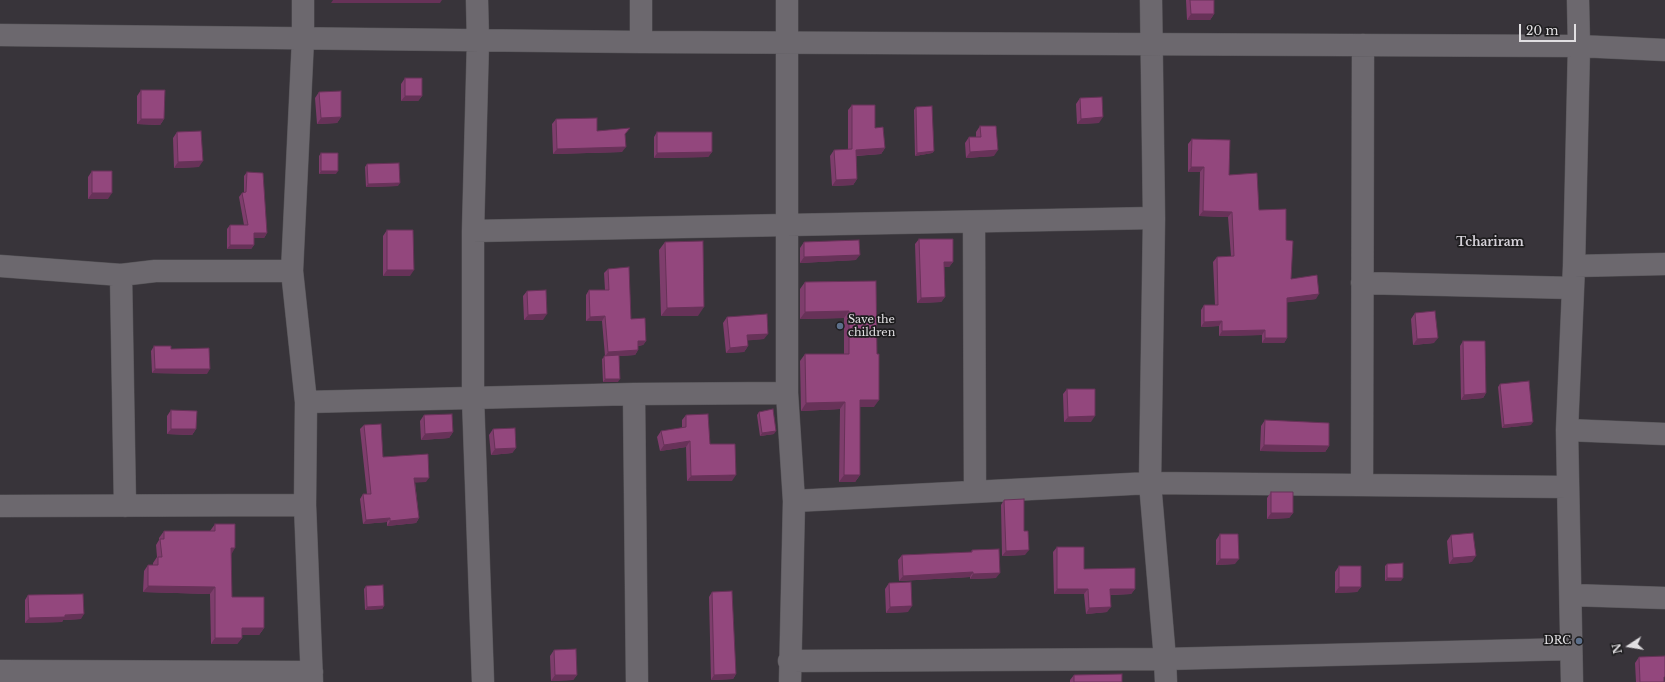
<!DOCTYPE html>
<style>
body{margin:0}
#map{position:relative;width:1665px;height:682px;overflow:hidden;background:#38343a;font-family:"Libre Baskerville",serif}
canvas{display:block}
.north{position:absolute;left:1609px;top:626px;width:40px;height:40px;-webkit-text-stroke:3px #1e1d1f;paint-order:stroke;rotate:258deg;font-size:11px;font-weight:700;line-height:16px;text-align:center;color:#e1dfe2}
.north::after{content:'';display:block;margin:auto;width:14px;height:18px;background:#e1dfe2;clip-path:polygon(50% 0,100% 100%,50% 72%,0 100%)}
.scale{position:absolute;left:1519px;top:24px;width:57px;height:18px;box-sizing:border-box;border:2px solid #e1dfe2;border-top:0;padding-left:5px;font-size:12px;line-height:14px;white-space:nowrap;color:#e1dfe2;-webkit-text-stroke:3px #1e1d1f;paint-order:stroke}
</style>
<div id="map">
<canvas width="1665" height="682"></canvas>
<div class="north">N</div>
<div class="scale">20 m</div>
</div>
<script>
const ctx = document.querySelector('canvas').getContext('2d');
ctx.lineJoin = 'round';
function shape(rows) {
  const path = new Path2D();
  for (const r of rows) {
    path.moveTo(r[0], r[1]);
    for (let i = 2; i < r.length; i += 2) path.lineTo(r[i], r[i + 1]);
  }
  return path;
}
function stroke(path, color, width, dash) {
  ctx.strokeStyle = color;
  ctx.lineWidth = width;
  ctx.lineCap = dash ? 'butt' : 'round';
  ctx.setLineDash(dash || []);
  ctx.stroke(path);
}
function paint(path, color) {
  ctx.fillStyle = color;
  ctx.fill(path, 'evenodd');
}
function drawText(font, color, halo, rows, align = 'center') {
  ctx.font = font + ' "Libre Baskerville",serif';
  ctx.lineWidth = 3.5;
  ctx.setLineDash([]);
  ctx.textBaseline = 'middle';
  ctx.strokeStyle = halo;
  ctx.fillStyle = color;
  for (const [text, x, y, turn = 0] of rows) {
    ctx.save();
    ctx.translate(x, y);
    ctx.rotate((+turn || 0) * Math.PI / 180);
    ctx.textAlign = isNaN(turn) ? turn : align;
    if (halo) ctx.strokeText(text, 0, 0);
    ctx.fillText(text, 0, 0);
    ctx.restore();
  }
}
const minor = shape([
 [303,0,303,39,292,271,306,402,305,505,312,682],
 [477,0,478,41,473,231,473,398,483,682],
 [787,0,787,393,794,501,790,682],
 [1151,0,1154,218,1150,483,1165,659,1166,682],
 [0,35,641,42,1579,46,1665,50],
 [641,42,641,0],
 [974,222,975,492],
 [473,231,1154,218],
 [0,266,121,275,155,271,292,271],
 [1574,266,1665,264],
 [121,275,125,506],
 [1362,283,1573,288],
 [634,394,637,682],
 [306,402,634,394,787,393],
 [1567,430,1665,434],
 [1362,485,1363,45],
 [794,501,1150,483,1568,487],
 [0,506,305,505],
 [1571,595,1665,598],
 [789,661,1165,659,1570,649],
 [0,671,312,672],
 [1572,682,1567,430,1574,266,1579,46,1578,0]
]);
stroke(minor, '#555357', 23);
stroke(minor, '#6c686e', 22);
paint(shape([
 [1186,0,1214,0,1214,14,1210,20,1187,20],
 [405,78,422,96,418,101,401,101,401,84],
 [141,90,164,119,160,125,137,124,137,96],
 [319,92,341,117,337,123,317,124,315,98],
 [1080,98,1099,123,1077,124,1076,104],
 [852,105,875,128,885,148,881,154,856,156,857,179,853,185,832,186,830,156,834,150,848,150,848,110],
 [916,107,934,151,932,153,915,156,914,110],
 [556,119,597,131,625,134,622,152,553,154,552,124],
 [980,126,994,156,966,158,965,143,969,137,976,137,976,132],
 [177,132,199,167,174,168,173,138],
 [657,132,712,152,708,157,654,158,654,137],
 [1192,139,1229,175,1286,240,1291,279,1316,299,1287,302,1287,338,1284,343,1262,343,1262,335,1219,336,1219,326,1201,327,1201,310,1204,305,1215,305,1213,262,1217,257,1231,256,1228,217,1199,216,1200,172,1188,172,1188,144],
 [321,153,336,174,319,174,319,156],
 [367,164,398,186,366,187,365,167],
 [92,171,108,199,88,199,88,177],
 [247,172,267,233,264,238,254,238,254,245,251,249,227,249,227,229,230,225,244,225,239,197,242,193,244,193,244,176],
 [387,230,410,276,383,276,383,236],
 [919,239,953,262,949,267,944,267,945,297,941,302,917,303,915,244],
 [665,242,698,316,661,316,659,250],
 [804,242,856,260,800,263,800,248],
 [608,269,631,319,646,341,643,345,638,346,638,350,635,355,619,356,618,382,603,382,602,359,605,356,602,321,586,321,586,295,589,290,605,290,604,273],
 [876,281,874,407,860,407,860,475,855,482,839,482,840,409,801,411,800,361,805,354,844,354,844,318,800,319,800,289,805,282],
 [527,291,543,320,524,320,523,296],
 [1415,313,1434,343,1413,345,1411,319],
 [727,317,764,339,748,340,748,346,744,352,726,353,723,323],
 [1463,341,1486,393,1483,398,1461,400,1460,346],
 [154,346,171,349,207,374,152,373,151,351],
 [1500,384,1531,425,1502,428,1498,387],
 [1067,389,1091,422,1064,422,1063,394],
 [171,410,196,429,192,435,167,434,167,416],
 [759,412,774,434,760,436,757,415],
 [424,415,453,432,449,438,421,440,420,421],
 [686,415,710,444,732,481,687,481,686,447,660,451,657,437,661,431,682,428,682,420],
 [1265,420,1329,446,1325,452,1260,451,1261,426],
 [364,425,383,457,426,482,415,482,419,518,416,523,387,526,387,522,363,524,360,499,363,494,367,494,360,429],
 [493,429,516,448,512,453,491,455,489,435],
 [1271,492,1293,513,1289,518,1267,519,1267,498],
 [1004,500,1024,531,1025,555,1002,556,1001,505],
 [215,524,231,554,232,597,264,628,259,635,242,635,242,638,237,644,211,644,210,594,143,592,144,571,148,565,153,565,153,563,157,557,156,545,159,540,159,538,164,531,210,531],
 [1220,534,1235,564,1216,565,1216,540],
 [1451,535,1472,562,1449,564,1447,541],
 [1057,547,1084,569,1135,589,1131,594,1110,595,1107,612,1086,614,1084,594,1054,594,1053,552],
 [972,550,996,578,970,579,970,577,899,581,898,560,902,555,971,552],
 [1387,564,1401,581,1385,581,1385,566],
 [1339,566,1361,587,1357,592,1335,593,1335,572],
 [889,583,908,612,886,613,885,589],
 [366,586,384,606,382,609,365,610,364,589],
 [712,592,736,674,733,679,711,680,709,597],
 [28,595,81,619,63,620,62,622,25,623,25,600],
 [554,650,577,675,573,680,551,681,550,656],
 [1639,657,1665,682,1636,682,1635,663],
 [1074,675,1122,682,1070,682,1070,680]
]), '#7e3d6c');
paint(shape([
 [333,0,442,0,440,3,331,3],
 [1191,14,1214,14,1210,20,1187,20],
 [405,96,422,96,418,101,401,101],
 [341,117,337,123,317,124,321,118],
 [1103,117,1099,123,1077,124,1081,119],
 [141,119,164,119,160,125,137,124],
 [626,147,622,152,553,154,557,149],
 [885,148,881,154,852,156,856,150],
 [998,150,994,156,966,158,970,152],
 [934,151,932,153,915,156,917,153],
 [712,152,708,157,654,158,657,153],
 [203,161,199,167,174,168,178,162],
 [1191,167,1204,167,1200,172,1188,172],
 [321,171,338,171,336,174,319,174],
 [857,179,853,185,832,186,836,180],
 [400,183,398,186,366,187,368,184],
 [92,193,112,193,108,199,88,199],
 [1203,211,1232,212,1228,217,1199,216],
 [254,233,267,233,264,238,251,238],
 [230,245,254,245,251,249,227,249],
 [860,255,856,260,800,263,804,257],
 [944,262,953,262,949,267,941,267],
 [387,270,414,270,410,276,383,276],
 [1319,294,1316,299,1283,303,1287,298],
 [945,297,941,302,917,303,921,298],
 [704,307,698,316,661,316,667,308],
 [849,311,844,318,800,319,805,312],
 [547,314,543,320,524,320,528,315],
 [605,316,602,321,586,321,590,317],
 [1222,321,1219,326,1201,327,1204,322],
 [1265,330,1262,335,1219,336,1222,331],
 [768,334,764,339,743,341,747,335],
 [1265,338,1287,338,1284,343,1262,343],
 [1438,338,1434,343,1413,345,1417,339],
 [638,341,646,341,643,345,635,346],
 [748,346,744,352,726,353,730,348],
 [638,350,635,355,605,357,608,352],
 [155,369,210,369,207,374,152,373],
 [605,379,620,379,618,382,603,382],
 [1486,393,1483,398,1461,400,1464,395],
 [860,400,879,400,874,407,855,407],
 [845,402,840,409,801,411,806,403],
 [1095,416,1091,422,1064,422,1068,417],
 [1533,422,1531,425,1502,428,1504,425],
 [171,429,196,429,192,435,167,434],
 [776,431,774,434,760,436,762,433],
 [453,432,449,438,421,440,425,434],
 [690,441,686,447,660,451,664,445],
 [1264,445,1329,446,1325,452,1260,451],
 [516,448,512,453,491,455,495,449],
 [736,475,732,481,687,481,691,476],
 [844,475,860,475,855,482,839,482],
 [414,478,429,478,426,482,411,483],
 [1271,513,1293,513,1289,518,1267,519],
 [390,518,387,522,363,524,366,520],
 [419,518,416,523,387,526,390,521],
 [231,548,235,548,231,555],
 [1029,550,1025,555,1002,556,1006,551],
 [1476,556,1472,562,1449,564,1453,558],
 [1220,559,1239,559,1235,564,1216,565],
 [973,572,970,577,899,581,903,576],
 [1000,573,996,578,970,579,973,574],
 [1387,578,1403,578,1401,581,1385,581],
 [148,586,215,587,210,594,143,592],
 [1339,587,1361,587,1357,592,1335,593],
 [1057,589,1088,589,1084,594,1054,594],
 [1110,589,1135,589,1131,594,1106,595],
 [384,606,382,609,365,610,367,607],
 [912,606,908,612,886,613,890,607],
 [1111,607,1107,612,1086,614,1089,608],
 [84,614,81,619,63,620,62,622,25,623,29,618],
 [242,628,264,628,259,635,237,635],
 [215,638,242,638,237,644,211,644],
 [736,674,733,679,711,680,714,675],
 [555,675,577,675,573,680,551,681]
]), '#673258');
const building = shape([
 [1190,0,1214,0,1214,14,1191,14,1190,0],
 [405,78,422,78,422,96,405,96,405,78],
 [141,90,165,90,164,119,141,119,141,90],
 [341,91,341,117,321,118,319,92,341,91],
 [1102,97,1103,117,1081,119,1080,98,1102,97],
 [852,105,875,105,875,128,883,127,885,148,856,150,857,179,836,180,834,150,852,149,852,105],
 [932,106,934,151,917,153,916,107,932,106],
 [597,118,597,131,630,128,625,134,626,147,557,149,556,119,597,118],
 [980,126,996,126,998,150,970,152,969,137,981,137,980,126],
 [201,131,203,161,178,162,177,132,201,131],
 [657,132,712,132,712,152,657,153,657,132],
 [1192,139,1230,140,1229,175,1257,173,1259,210,1286,209,1286,240,1293,241,1291,279,1317,275,1319,294,1287,298,1287,338,1265,338,1265,330,1222,331,1222,321,1204,322,1204,305,1218,305,1217,257,1234,256,1232,212,1203,211,1204,167,1191,167,1192,139],
 [321,153,338,153,338,171,321,171,321,153],
 [399,163,400,183,368,184,367,164,399,163],
 [92,171,112,171,112,193,92,193,92,171],
 [247,172,263,173,267,233,254,233,254,245,230,245,230,225,248,225,242,193,246,192,247,172],
 [387,230,413,230,414,270,387,270,387,230],
 [919,239,953,239,953,262,944,262,945,297,921,298,919,239],
 [859,240,860,255,804,257,804,242,859,240],
 [703,241,704,307,667,308,665,242,703,241],
 [629,267,631,319,645,318,646,341,638,341,638,350,608,352,605,316,590,317,589,290,609,290,608,269,629,267],
 [876,281,877,354,879,354,879,400,860,400,860,475,844,475,845,402,806,403,805,354,849,354,849,311,805,312,805,282,876,281],
 [546,290,547,314,528,315,527,291,546,290],
 [1435,311,1438,338,1417,339,1415,313,1435,311],
 [767,314,768,334,747,335,748,346,730,348,727,317,767,314],
 [1463,341,1485,341,1486,393,1464,395,1463,341],
 [154,346,171,346,171,349,209,348,210,369,155,369,154,346],
 [619,355,620,379,605,379,604,356,619,355],
 [1529,381,1533,422,1504,425,1500,384,1529,381],
 [1067,389,1095,389,1095,416,1068,417,1067,389],
 [773,409,776,431,762,433,759,412,773,409],
 [171,410,197,411,196,429,171,429,171,410],
 [452,414,453,432,425,434,424,415,452,414],
 [708,414,710,444,735,444,736,475,691,476,690,441,664,445,661,431,686,427,686,415,708,414],
 [1265,420,1329,423,1329,446,1264,445,1265,420],
 [381,424,383,457,428,454,429,478,414,478,419,518,390,521,390,518,366,520,363,494,371,494,364,425,381,424],
 [515,428,516,448,495,449,493,429,515,428],
 [1271,492,1293,492,1293,513,1271,513,1271,492],
 [1024,499,1024,531,1028,531,1029,550,1006,551,1004,500,1024,499],
 [215,524,235,524,235,548,231,548,232,597,264,597,264,628,242,628,242,638,215,638,215,587,148,586,148,565,158,565,158,557,162,557,160,539,164,539,164,531,215,531,215,524],
 [1473,533,1476,556,1453,558,1451,535,1473,533],
 [1220,534,1238,534,1239,559,1220,559,1220,534],
 [1057,547,1084,547,1084,569,1135,568,1135,589,1110,589,1111,607,1089,608,1088,589,1057,589,1057,547],
 [999,549,1000,573,973,574,973,572,903,576,902,555,972,552,972,550,999,549],
 [1403,563,1403,578,1387,578,1387,564,1403,563],
 [1339,566,1361,566,1361,587,1339,587,1339,566],
 [911,582,912,606,890,607,889,583,911,582],
 [383,585,384,606,367,607,366,586,383,585],
 [732,591,736,674,714,675,712,592,732,591],
 [83,594,84,614,65,615,65,617,29,618,28,595,83,594],
 [576,649,577,675,555,675,554,650,576,649],
 [1665,656,1665,677,1664,677,1664,682,1640,682,1639,657,1665,656],
 [1122,674,1122,682,1074,682,1074,675,1122,674]
]);
paint(building, '#93477d');
stroke(building, '#673258', 1);
for (const [x, y, r, color] of [
 [840,326,4,"#5c6f8a"],
 [1579,641,4,"#5c6f8a"]
]) {
  const dot = new Path2D();
  dot.arc(x, y, r, 0, 2 * Math.PI);
  ctx.fillStyle = color;
  ctx.fill(dot);
  stroke(dot, '#1e1d1f', 1.5);
}
drawText('11px', '#e1dfe2', '#1e1d1f', [
 ["Save the",848,320],
 ["children",848,333],
 ["DRC",1571,641,"right"]
], 'left');
drawText('bold 12px', '#d5d1d8', '#1e1d1f', [
 ["Tchariram",1490,243]
]);
</script>
